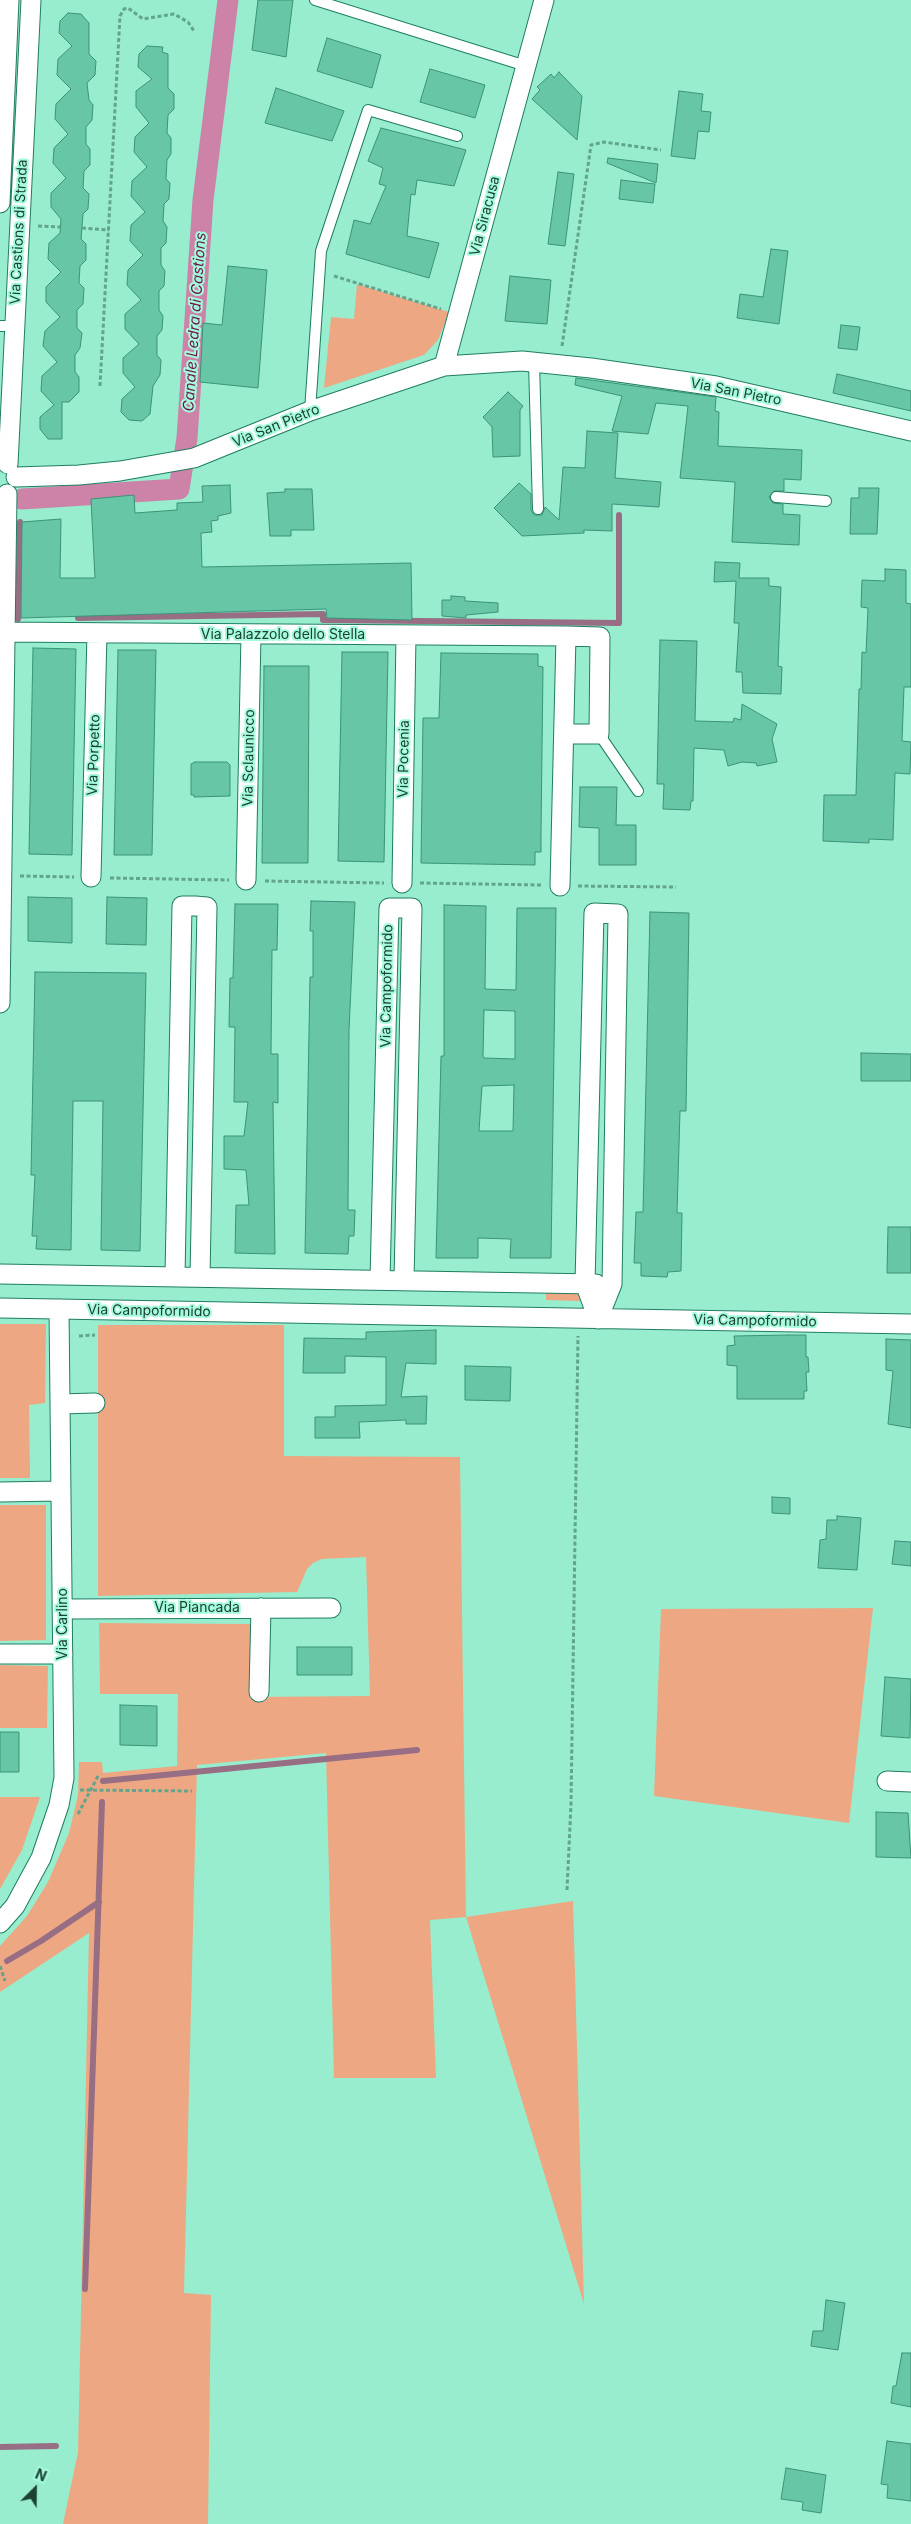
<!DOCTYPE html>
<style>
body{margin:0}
#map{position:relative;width:911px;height:2524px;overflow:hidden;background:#97edce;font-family:Inter,sans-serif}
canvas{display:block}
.north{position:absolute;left:10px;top:2464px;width:50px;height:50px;-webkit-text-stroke:4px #a4fbdb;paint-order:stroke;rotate:23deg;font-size:14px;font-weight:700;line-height:20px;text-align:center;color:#1d4135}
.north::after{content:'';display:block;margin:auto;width:18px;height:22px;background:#1d4135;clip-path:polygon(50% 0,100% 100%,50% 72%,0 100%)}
</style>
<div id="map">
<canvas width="911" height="2524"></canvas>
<div class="north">N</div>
</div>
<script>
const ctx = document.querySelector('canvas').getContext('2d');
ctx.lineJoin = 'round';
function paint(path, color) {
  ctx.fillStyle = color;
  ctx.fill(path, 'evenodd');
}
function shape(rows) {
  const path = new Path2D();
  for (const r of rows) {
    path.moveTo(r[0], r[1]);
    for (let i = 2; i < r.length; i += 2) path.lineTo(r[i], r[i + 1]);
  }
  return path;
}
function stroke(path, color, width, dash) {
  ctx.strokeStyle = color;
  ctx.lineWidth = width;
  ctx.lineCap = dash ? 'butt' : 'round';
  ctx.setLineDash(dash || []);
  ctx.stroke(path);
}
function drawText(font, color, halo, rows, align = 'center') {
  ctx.font = font + ' Inter,sans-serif';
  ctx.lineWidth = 4;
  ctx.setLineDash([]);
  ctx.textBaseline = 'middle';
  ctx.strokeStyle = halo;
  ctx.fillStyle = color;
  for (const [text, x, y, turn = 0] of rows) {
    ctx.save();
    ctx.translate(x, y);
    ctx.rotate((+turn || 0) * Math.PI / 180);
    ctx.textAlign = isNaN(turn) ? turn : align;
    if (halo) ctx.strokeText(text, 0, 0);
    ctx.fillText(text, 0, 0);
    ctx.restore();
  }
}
paint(shape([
 [357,284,449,312,438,340,424,355,324,388,331,317,354,319],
 [546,1293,580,1294,580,1301,546,1300],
 [0,1324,46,1324,45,1403,29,1405,30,1478,0,1478],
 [98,1325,284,1325,284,1456,460,1457,466,1917,573,1901,584,2304,466,1917,430,1920,436,2078,334,2078,326,1753,197,1765,184,2293,211,2295,208,2524,63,2524,78,2452,89,1933,0,1992,0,1946,27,1916,48,1882,69,1833,78,1795,79,1762,102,1762,103,1773,177,1766,178,1694,100,1694,99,1623,251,1624,250,1697,370,1696,366,1557,322,1559,313,1563,307,1569,297,1592,98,1596],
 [0,1505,46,1505,46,1640,0,1641],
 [873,1608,849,1823,654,1796,661,1609],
 [0,1665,48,1666,47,1728,0,1728],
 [0,1797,40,1797,22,1850,0,1889]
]), '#eda883');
stroke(shape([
 [78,618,323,614,323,620,619,623,619,515],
 [18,619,20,522],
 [103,1781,417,1750],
 [7,1961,41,1941,99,1902],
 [85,2289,102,1802],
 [0,2447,56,2446]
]), '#986e85', 6);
stroke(shape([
 [22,499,179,489,187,438,203,200,228,0]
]), '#cd82a7', 21);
const building = shape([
 [258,0,293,0,286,57,252,50,258,0],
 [68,13,81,14,89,23,89,54,96,61,95,75,87,83,89,100,93,105,92,120,86,127,86,144,90,149,90,165,84,171,83,188,89,194,88,209,83,214,81,239,86,244,86,260,80,266,79,283,84,288,83,304,77,310,77,328,82,333,80,348,75,355,75,372,79,377,79,392,69,402,62,402,62,439,48,439,40,429,40,417,54,405,41,391,42,376,57,362,43,346,45,331,60,317,46,302,46,287,61,272,48,259,49,243,60,233,61,219,51,207,51,193,66,178,53,163,54,148,68,134,55,119,56,104,71,89,57,75,58,59,72,46,59,33,60,21,68,13],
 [327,38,381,55,372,88,317,71,327,38],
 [147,46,163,47,162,52,168,54,168,88,174,94,174,109,168,115,167,133,171,138,171,154,167,160,166,179,170,183,169,199,164,204,163,221,167,227,166,243,161,248,161,265,165,271,164,286,159,291,159,310,163,316,162,330,157,336,157,355,161,360,160,375,153,386,150,414,142,421,129,420,121,412,122,399,135,387,123,373,123,358,139,344,125,329,125,314,141,300,127,285,128,270,143,255,130,241,131,225,145,212,131,196,132,181,147,167,134,152,135,137,149,123,136,107,136,91,152,79,138,67,139,54,147,46],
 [430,69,485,85,475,118,420,102,430,69],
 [559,72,582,96,577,140,532,99,540,90,537,87,551,74,554,78,559,72],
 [276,88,344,111,332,141,265,123,276,88],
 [679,91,703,94,701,111,711,112,709,132,698,131,695,159,671,156,679,91],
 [381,128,466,150,454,186,417,180,415,195,411,194,407,236,439,243,429,278,346,254,354,220,370,224,386,186,379,184,383,168,368,161,381,128],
 [608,158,658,164,656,183,607,163,608,158],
 [558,172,574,174,565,246,548,244,558,172],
 [621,180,655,184,653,203,619,199,621,180],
 [771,249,788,251,779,324,737,318,740,294,763,297,771,249],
 [228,266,267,270,258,388,200,382,203,323,222,325,228,266],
 [510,276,551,280,547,324,505,321,510,276],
 [841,325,860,327,857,350,838,348,841,325],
 [837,374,911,391,911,411,833,393,837,374],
 [576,378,716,397,715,411,719,412,718,446,802,450,801,480,784,479,784,491,774,491,769,497,773,503,783,504,783,514,800,515,799,545,732,542,735,482,680,478,688,406,656,403,648,434,612,431,622,396,575,385,576,378],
 [508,392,523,406,520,410,520,456,493,457,492,427,483,417,508,392],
 [587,431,618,433,615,478,661,482,659,507,612,504,612,531,584,530,584,533,522,536,494,508,519,483,531,494,531,510,534,515,542,515,545,507,559,520,563,467,585,468,587,431],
 [230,485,231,513,218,516,218,520,211,521,212,532,201,533,202,567,411,563,412,620,327,618,326,609,21,618,22,522,61,519,60,578,95,578,91,499,134,495,135,513,177,510,177,503,203,502,202,486,230,485],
 [859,488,879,488,877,534,850,534,851,498,859,498,859,488],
 [285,489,312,489,314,530,291,530,291,536,270,536,267,493,285,492,285,489],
 [715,562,740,563,739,578,769,578,769,586,781,587,778,666,782,667,781,694,743,693,742,672,736,672,739,623,734,623,736,581,714,582,715,562],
 [885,569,906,570,906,603,911,604,911,687,904,687,902,741,911,742,910,774,895,773,893,840,869,839,869,843,823,841,824,795,856,795,859,689,861,689,862,652,866,653,868,608,861,607,862,580,885,581,885,569],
 [451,596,465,597,465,601,498,603,498,612,466,615,466,618,442,616,442,600,451,600,451,596],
 [660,640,697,641,695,721,733,722,734,718,741,720,742,704,777,724,772,739,777,762,757,766,756,763,742,762,728,766,724,750,694,748,693,801,691,801,690,810,663,809,664,784,657,784,660,640],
 [33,648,76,649,72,855,29,854,33,648],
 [118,650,156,650,152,855,114,855,118,650],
 [342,652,388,652,384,862,338,861,342,652],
 [441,653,538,654,538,666,543,667,541,833,541,852,535,852,535,865,421,863,423,718,439,718,441,653],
 [264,666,309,666,308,863,262,863,264,666],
 [195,762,227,762,230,765,230,796,194,797,194,795,191,795,191,764,195,762],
 [580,787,617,787,616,825,636,825,636,865,599,865,599,828,579,827,580,787],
 [28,897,72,898,72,943,28,941,28,897],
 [107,897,147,898,146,945,106,944,107,897],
 [311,901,355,902,349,1030,348,1210,355,1210,354,1236,349,1236,348,1254,305,1253,310,977,313,977,313,931,310,931,311,901],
 [235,904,278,904,277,950,272,950,271,1054,278,1054,278,1103,273,1102,275,1254,235,1253,236,1205,249,1205,246,1170,224,1169,224,1136,244,1136,248,1102,234,1102,235,1027,229,1027,230,978,233,978,235,904],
 [444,905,486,906,485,989,516,990,517,908,556,908,551,1258,510,1258,511,1239,478,1238,478,1258,436,1258,441,1056,444,1056,444,905],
 [484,1010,515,1011,515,1059,484,1058,483,1056,484,1010],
 [514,1085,513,1131,479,1131,482,1086,514,1085],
 [650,912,689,913,686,1111,680,1111,677,1213,682,1213,681,1271,668,1272,667,1277,641,1276,641,1263,634,1263,636,1212,643,1212,650,912],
 [35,972,146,973,140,1251,101,1250,103,1101,73,1101,71,1250,36,1249,37,1236,32,1236,35,1175,31,1175,35,972],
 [861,1053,911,1054,911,1081,861,1081,861,1053],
 [888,1227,911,1227,911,1273,887,1273,888,1227],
 [436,1330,436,1364,406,1363,401,1397,427,1396,426,1424,406,1424,406,1420,359,1422,360,1438,315,1438,315,1417,335,1417,335,1406,386,1405,386,1357,345,1356,345,1373,303,1373,304,1338,366,1339,366,1332,436,1330],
 [788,1335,806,1335,806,1357,808,1357,809,1372,806,1372,807,1391,804,1391,804,1399,737,1399,737,1366,727,1365,727,1346,735,1345,734,1336,788,1335],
 [886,1339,911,1340,911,1428,888,1424,893,1371,886,1370,886,1339],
 [465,1366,511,1367,510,1401,465,1400,465,1366],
 [772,1497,790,1498,790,1514,772,1513,772,1497],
 [837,1516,861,1518,857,1570,818,1568,820,1540,826,1539,827,1520,837,1520,837,1516],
 [895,1541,911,1542,911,1566,892,1564,895,1541],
 [297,1647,352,1647,352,1675,297,1675,297,1647],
 [885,1677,911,1679,910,1738,881,1736,885,1677],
 [120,1705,157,1706,157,1746,120,1745,120,1705],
 [0,1732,19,1732,19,1772,0,1772,0,1732],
 [876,1812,908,1813,911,1858,876,1857,876,1812],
 [826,2300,845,2303,838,2350,811,2346,813,2331,823,2331,826,2300],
 [902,2353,911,2353,911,2407,891,2403,893,2386,896,2386,902,2353],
 [887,2441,911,2444,911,2501,887,2498,888,2485,881,2484,887,2441],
 [786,2468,826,2475,821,2513,802,2510,803,2502,781,2499,786,2468]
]);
paint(building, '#66c6a6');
stroke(building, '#3c9378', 1);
const lane = shape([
 [315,0,526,66],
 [0,326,14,326],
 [534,362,538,509],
 [310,411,321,251,368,110,457,136],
 [776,497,826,501],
 [599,734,638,791]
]);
const street = shape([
 [0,203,9,0],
 [444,366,544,0],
 [8,464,31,0],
 [16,477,79,475,120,471,194,458,310,411,444,366,522,361,591,368,716,386,911,431],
 [0,632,566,636,560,886],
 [564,734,599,734,600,637,566,636],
 [91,877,97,633],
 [246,880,251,635],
 [402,883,406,635],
 [594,913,618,914,612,1284,598,1319,585,1283,594,913],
 [0,1003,7,494],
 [0,1274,596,1284],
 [175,1276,182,906,195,906,207,907,200,1277],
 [380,1280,389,908,412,908,404,1280],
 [0,1308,911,1324],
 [60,1404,95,1403],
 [0,1492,61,1491],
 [63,1609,331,1608],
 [0,1654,63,1654],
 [259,1692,261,1608],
 [887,1781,911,1782],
 [0,1923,15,1906,41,1858,59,1805,64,1778,59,1309]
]);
stroke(lane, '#207d62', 12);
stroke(street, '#207d62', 21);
stroke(shape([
 [38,226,60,227],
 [82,228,109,230],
 [334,276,441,309],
 [562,346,591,145,604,142,661,150],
 [100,386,120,16,124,9,128,8,143,19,174,14,188,22,194,31],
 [20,876,74,877],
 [110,878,229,880],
 [265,881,384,883],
 [420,883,541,885],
 [578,886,676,887],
 [79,1336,95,1335],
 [80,1790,192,1791],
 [78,1814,98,1776],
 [567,1890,571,1804,578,1336],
 [0,1966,5,1981]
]), '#63a48d', 3, [4, 2.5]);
stroke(lane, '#fff', 10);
stroke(street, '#fff', 19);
drawText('14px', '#1d4135', '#a4fbdb', [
 ["Via Siracusa",485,216,-75],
 ["Via Castions di Strada",19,232,-87],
 ["Via San Pietro",736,392,11],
 ["Via San Pietro",276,426,-22],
 ["Via Palazzolo dello Stella",283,635],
 ["Via Porpetto",94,755,-88],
 ["Via Sclaunicco",249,758,-89],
 ["Via Pocenia",404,759,-89],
 ["Via Campoformido",387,986,-89],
 ["Via Campoformido",149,1311,1],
 ["Via Campoformido",755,1321,1],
 ["Via Piancada",197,1608],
 ["Via Carlino",63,1624,-90]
]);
drawText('italic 15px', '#70164c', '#a4fbdb', [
 ["Canale Ledra di Castions",195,322,-86]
]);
</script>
